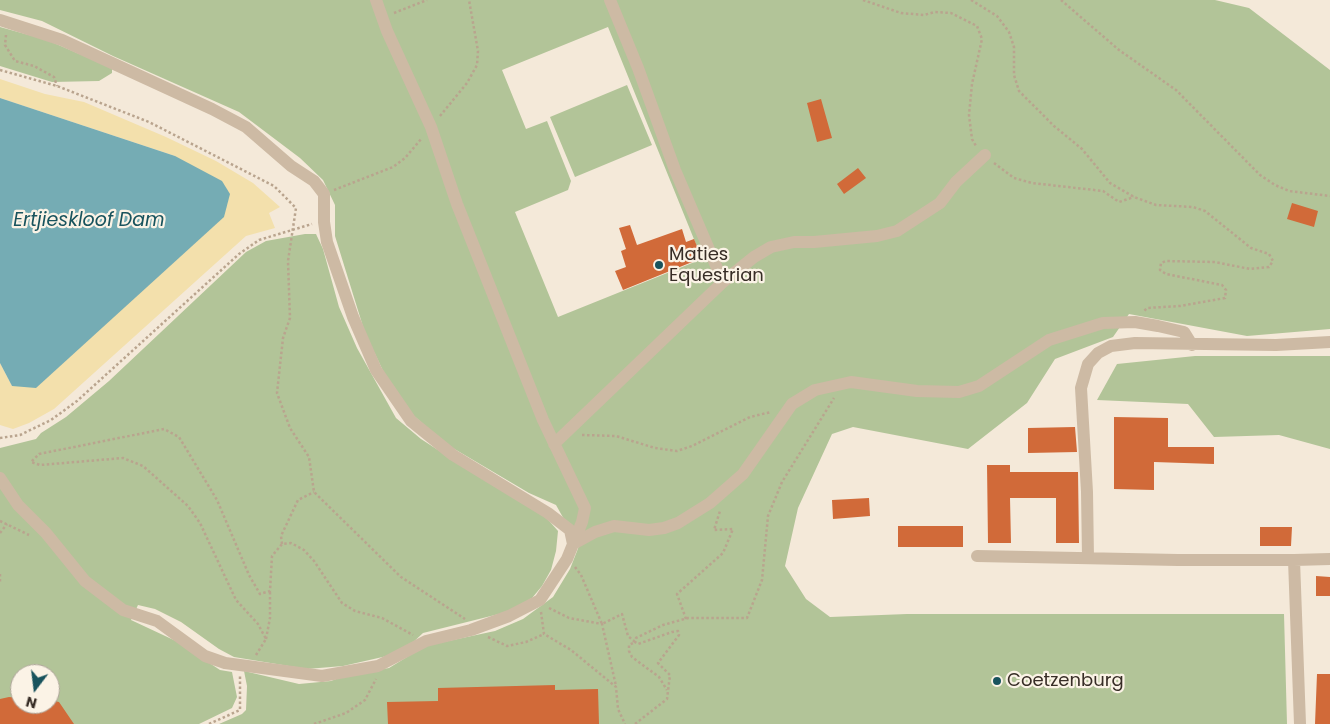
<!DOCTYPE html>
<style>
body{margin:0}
#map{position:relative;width:1330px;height:724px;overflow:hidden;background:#f4e9d9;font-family:Poppins,sans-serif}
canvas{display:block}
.north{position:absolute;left:10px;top:664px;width:50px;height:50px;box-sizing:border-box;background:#fbf3e6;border:1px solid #ada499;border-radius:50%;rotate:195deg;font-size:14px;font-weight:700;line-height:20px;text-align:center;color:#372d26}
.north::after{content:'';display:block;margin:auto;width:18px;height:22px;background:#18535d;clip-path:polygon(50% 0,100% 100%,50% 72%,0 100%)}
</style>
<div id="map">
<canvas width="1330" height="724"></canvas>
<div class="north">N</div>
</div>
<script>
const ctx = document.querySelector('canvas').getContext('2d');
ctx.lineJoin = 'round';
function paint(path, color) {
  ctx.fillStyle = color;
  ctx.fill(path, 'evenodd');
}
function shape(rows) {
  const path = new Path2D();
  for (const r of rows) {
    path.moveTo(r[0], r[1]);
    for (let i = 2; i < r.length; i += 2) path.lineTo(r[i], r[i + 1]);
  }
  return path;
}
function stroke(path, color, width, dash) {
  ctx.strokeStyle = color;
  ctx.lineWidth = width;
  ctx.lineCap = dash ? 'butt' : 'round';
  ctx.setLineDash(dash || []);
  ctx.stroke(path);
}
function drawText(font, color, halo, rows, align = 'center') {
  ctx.font = font + ' Poppins,sans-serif';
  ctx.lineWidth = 4.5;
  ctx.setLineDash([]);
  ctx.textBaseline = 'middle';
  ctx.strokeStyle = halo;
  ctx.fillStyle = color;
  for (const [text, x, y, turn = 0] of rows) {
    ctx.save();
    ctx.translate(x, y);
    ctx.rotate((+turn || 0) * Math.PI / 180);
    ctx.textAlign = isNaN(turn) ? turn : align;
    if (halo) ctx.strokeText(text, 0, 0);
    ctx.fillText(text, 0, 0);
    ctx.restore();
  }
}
paint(shape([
 [0,0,1215,0,1249,8,1330,70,1330,329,1247,336,1129,314,1113,337,1055,359,1027,403,968,449,853,427,832,434,798,508,785,566,806,599,830,617,907,614,1284,614,1287,724,219,724,242,714,246,710,247,686,244,671,299,684,331,681,344,676,389,668,425,646,495,631,523,619,553,597,570,569,579,546,556,505,529,493,446,444,405,408,386,377,365,333,335,236,335,205,323,180,300,158,239,112,113,56,42,21,0,10],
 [608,27,702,259,558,317,515,212,568,190,571,181,547,121,526,129,502,70],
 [0,27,47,40,112,68,112,73,99,81,52,82,0,66],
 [627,85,652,145,575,177,550,117],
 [305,234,316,234,323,249,339,307,357,348,396,418,421,439,481,478,544,515,558,531,556,551,551,570,542,586,532,598,511,611,423,633,408,647,387,656,343,666,307,669,234,657,219,649,181,622,155,609,138,605,131,620,178,642,220,670,232,672,237,697,232,708,199,724,0,724,0,448,36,439,41,433,66,417,109,381,246,252,266,241],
 [20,674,50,674,50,704,20,704],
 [1195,356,1330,356,1330,449,1279,435,1214,437,1188,404,1097,400,1117,364]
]), '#b2c498');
paint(shape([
 [0,79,45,94,84,102,166,137,216,161,253,183,280,207,269,213,275,228,246,236,54,409,29,423,13,429,0,425,0,363,12,386,175,156,0,98]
]), '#f3e0ac');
paint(shape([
 [0,98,175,156,222,181,230,194,224,217,36,388,12,386,0,363]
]), '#75acb4');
paint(shape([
 [821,99,832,138,817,142,807,103],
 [858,168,866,178,844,194,837,184],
 [1292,203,1318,211,1314,227,1287,219],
 [630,225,637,245,682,229,686,242,694,239,702,258,623,290,615,271,626,267,621,251,626,249,619,228],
 [1114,417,1168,418,1168,447,1214,447,1214,464,1154,462,1154,490,1114,489],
 [1075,427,1077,452,1028,453,1028,428],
 [987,465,1010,465,1010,472,1078,472,1079,543,1056,543,1056,498,1010,498,1011,543,988,543],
 [869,498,870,516,833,519,832,500],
 [898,526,963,526,963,547,898,547],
 [1260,527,1292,527,1291,546,1260,546],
 [1316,576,1330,577,1330,596,1316,596],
 [1317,674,1330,674,1330,724,1315,724],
 [555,685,555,690,598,689,599,724,388,724,387,702,438,701,438,688],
 [9,697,20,698,20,704,50,704,50,700,59,702,74,724,0,724,0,699]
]), '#d16a39');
stroke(shape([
 [863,0,901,13,924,15,935,12,951,13,977,26,982,39,972,84,969,115,972,139,976,146],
 [971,0,997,16,1009,32,1014,47,1014,75,1019,91,1054,126,1082,149,1110,183,1134,197,1156,205,1193,207,1205,211,1251,248,1269,254,1273,261,1269,267,1250,269,1215,262,1166,261,1161,263,1160,270,1166,274,1222,285,1226,290,1225,298,1180,306,1147,308,1144,311],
 [1061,0,1119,50,1176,90,1260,175,1275,185,1289,191,1330,196],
 [394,13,427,0],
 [6,35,5,45,15,61,34,66,54,77,57,86],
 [0,70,57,86,149,122,274,186,296,208,288,261,290,318,283,338,277,393,290,428,309,457,314,492,401,577,465,619],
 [440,116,467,83,477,65,478,51,469,0],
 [994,163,1014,178,1032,183,1103,191,1119,202,1134,197],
 [334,190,393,167,405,158,422,138],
 [582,435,616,436,655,448,677,451,692,446,750,417,771,412],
 [0,438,20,435,51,420,77,401,239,254,259,240,312,224],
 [0,521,29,535],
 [0,533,7,524],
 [282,544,281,536,298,500,314,492],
 [575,567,581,575,602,624,622,614,628,636,635,642,629,645,629,651,632,657,659,677,667,690],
 [0,574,0,582],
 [549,608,569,618,602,624,616,686],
 [541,612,544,634,571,650,616,687,618,709,625,724],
 [686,619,677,594,723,553,733,529,714,530,720,511],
 [488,637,507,646,526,642,544,634],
 [266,639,270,618,270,591],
 [256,655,266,639,258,624,236,600,200,523,188,506,143,466,123,458,40,465,31,462,39,454,164,429,179,437,217,500,249,575,260,594,270,591,272,556,282,544,291,543,304,550,314,561,342,603,355,611,382,618,413,635],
 [209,724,240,710,240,676],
 [314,724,346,713,365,700,376,679],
 [635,724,667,699,670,675,658,663,679,635,678,631,672,632,638,644,635,642,636,638,663,625,688,618,747,618,762,580,768,516,782,482,834,398]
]), '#b9a48e', 2.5, [2.5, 2.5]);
stroke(shape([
 [610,0,638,68,675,170,723,282],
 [0,20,62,40,212,109,246,127,291,166,314,181,324,194,324,222,327,242,353,317,376,370,411,421,453,455,548,513,570,530,573,544],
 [554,444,723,282,754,257,771,247,794,242,814,242,877,236,897,231,940,203,956,182,985,155],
 [0,478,18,505,46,533,85,581,123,610,157,621,205,656,225,663,322,676,378,666,426,641,471,630,509,616,540,600,567,559,582,522,585,508,543,420,457,204,431,127,387,31,376,0],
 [573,544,595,532,614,526,649,530,664,528,678,523,710,503,743,474,792,404,815,390,851,382,917,391,959,392,979,386,1049,340,1103,323,1135,322,1158,326,1184,332,1192,345],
 [977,556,1178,560,1294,560,1300,724],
 [1088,558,1087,492,1081,388,1088,364,1098,353,1111,346,1135,343,1276,345,1330,342],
 [1294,560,1330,559]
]), '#cdbaa4', 12);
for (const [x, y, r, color] of [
 [659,265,5,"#18535d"],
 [997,681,5,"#18535d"]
]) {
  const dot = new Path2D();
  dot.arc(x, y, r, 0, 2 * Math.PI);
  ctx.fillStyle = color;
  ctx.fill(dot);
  stroke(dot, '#fbf3e6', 2);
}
drawText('18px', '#372d26', '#fbf3e6', [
 ["Maties",669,255],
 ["Equestrian",669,276],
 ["Coetzenburg",1007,681]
], 'left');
drawText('italic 19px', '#18535d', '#fbf3e6', [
 ["Ertjieskloof Dam",89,221]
]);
</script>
